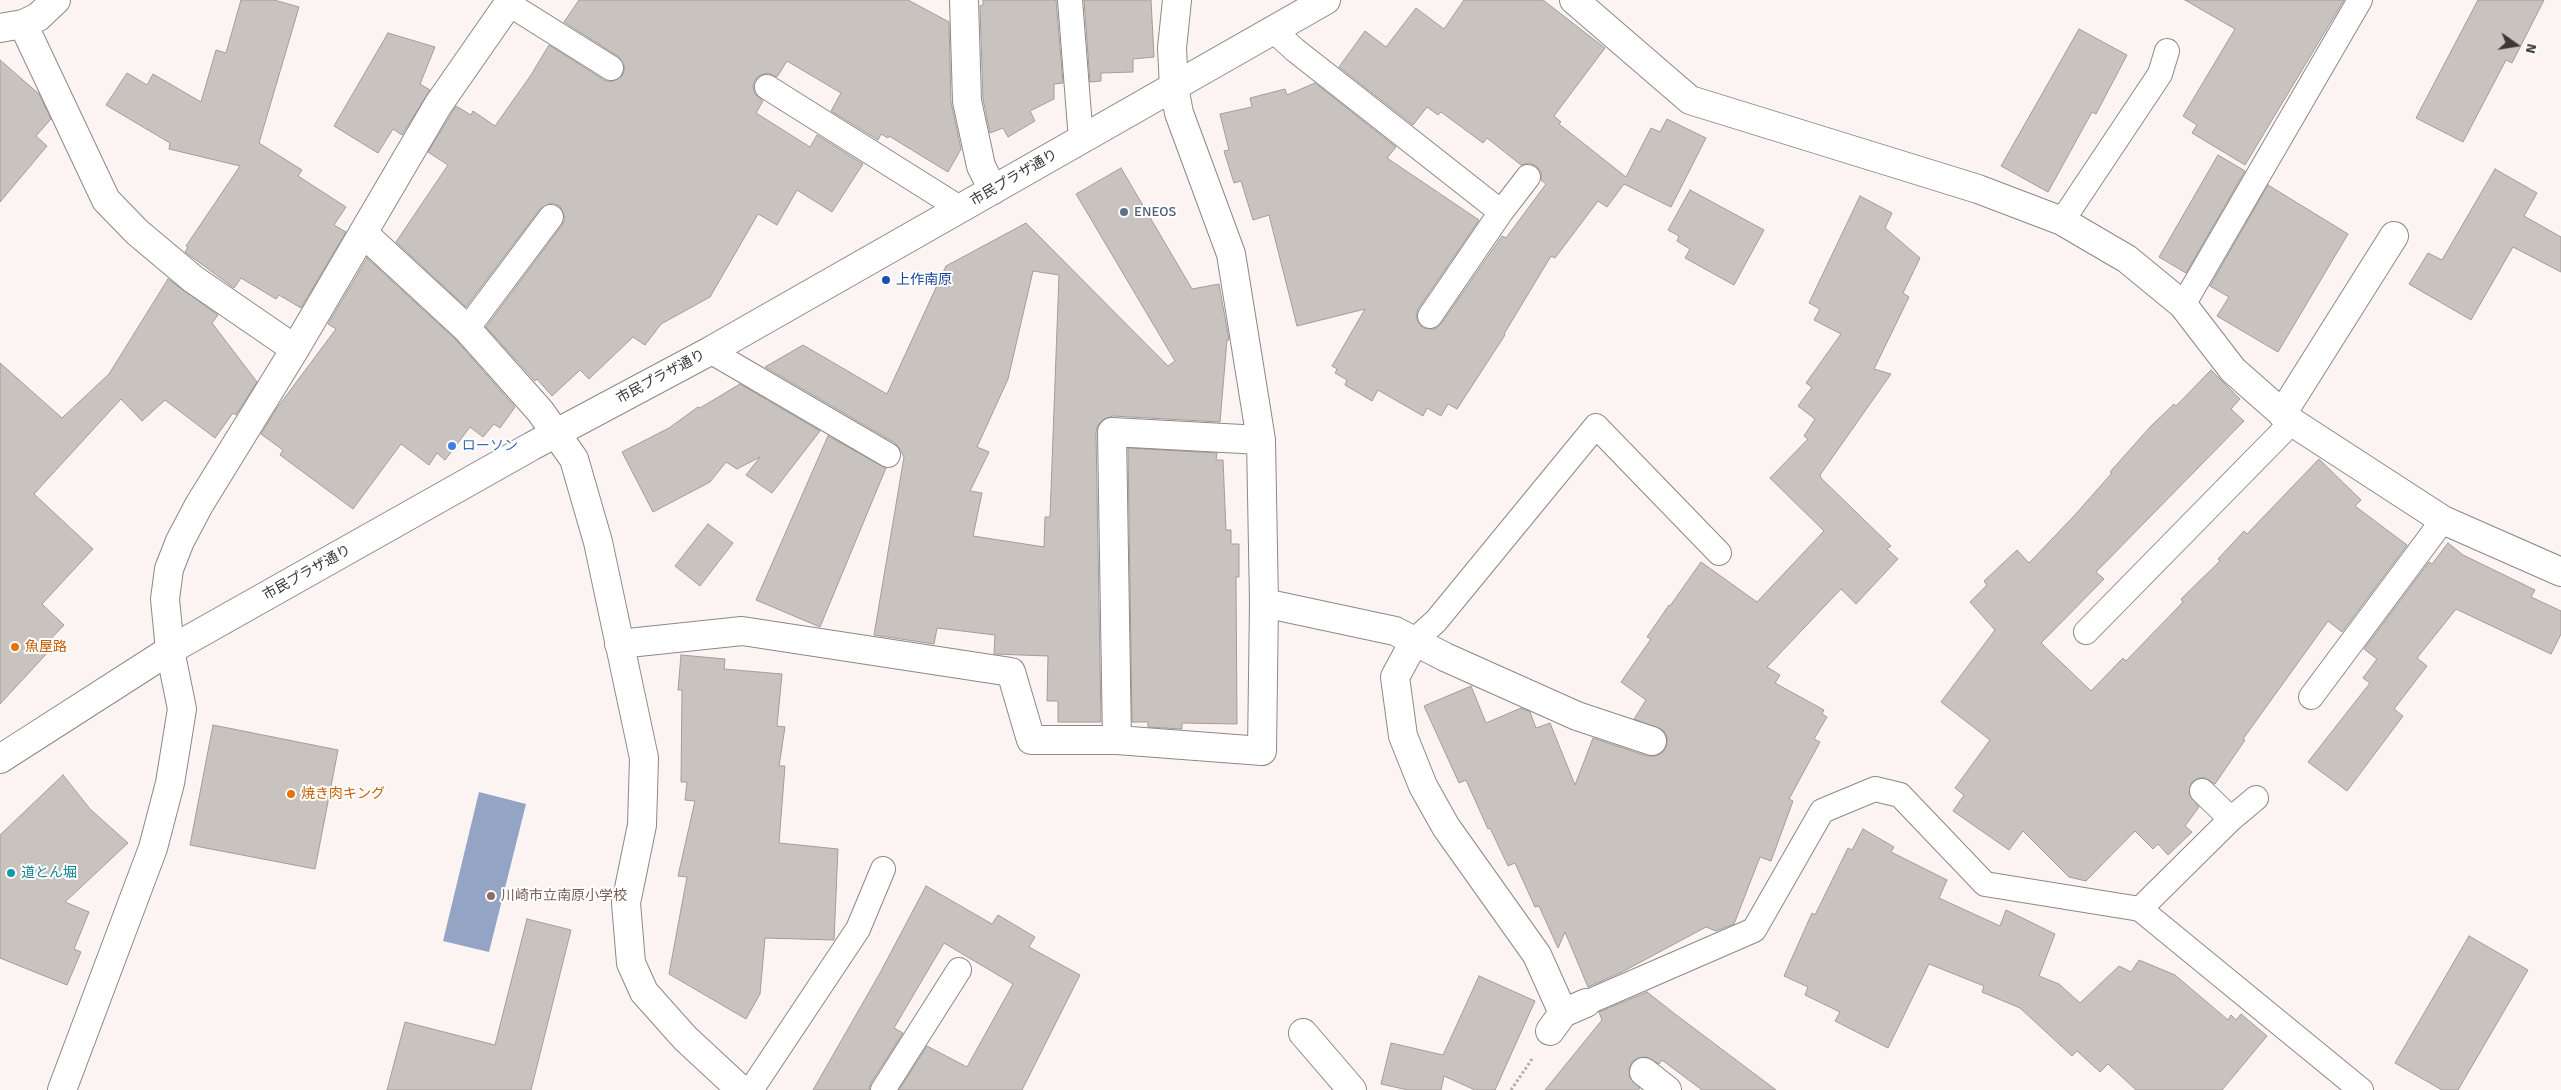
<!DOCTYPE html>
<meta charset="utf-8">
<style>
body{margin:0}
#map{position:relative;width:2561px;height:1090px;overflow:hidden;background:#fbf4f2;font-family:Signika,sans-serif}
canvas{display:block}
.north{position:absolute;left:2491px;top:20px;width:50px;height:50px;-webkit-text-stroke:4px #fff;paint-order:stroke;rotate:103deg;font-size:14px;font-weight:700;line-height:20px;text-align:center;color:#3a3736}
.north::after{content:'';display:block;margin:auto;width:18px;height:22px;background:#3a3736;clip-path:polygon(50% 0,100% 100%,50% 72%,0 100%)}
</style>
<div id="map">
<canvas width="2561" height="1090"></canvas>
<div class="north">N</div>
</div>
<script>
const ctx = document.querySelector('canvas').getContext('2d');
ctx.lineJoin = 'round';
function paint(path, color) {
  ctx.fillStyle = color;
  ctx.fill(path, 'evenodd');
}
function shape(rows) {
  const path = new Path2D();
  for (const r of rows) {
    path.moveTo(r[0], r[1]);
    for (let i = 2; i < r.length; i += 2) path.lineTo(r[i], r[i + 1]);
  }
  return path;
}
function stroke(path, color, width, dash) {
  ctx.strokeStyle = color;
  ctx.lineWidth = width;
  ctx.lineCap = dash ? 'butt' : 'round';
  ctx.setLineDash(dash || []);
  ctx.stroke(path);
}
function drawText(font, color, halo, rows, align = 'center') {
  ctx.font = font + ' Signika,"Noto Sans JP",sans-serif';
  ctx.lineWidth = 4;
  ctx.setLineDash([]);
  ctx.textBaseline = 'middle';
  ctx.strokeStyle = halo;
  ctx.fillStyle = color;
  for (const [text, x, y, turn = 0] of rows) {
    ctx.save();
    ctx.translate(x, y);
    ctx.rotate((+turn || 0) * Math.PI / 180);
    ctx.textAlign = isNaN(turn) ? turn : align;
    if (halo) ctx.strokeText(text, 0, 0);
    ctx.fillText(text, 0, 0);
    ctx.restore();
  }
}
paint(shape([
 [479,792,526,804,489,952,443,941]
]), '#93a4c5');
const building = shape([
 [241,0,274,0,299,7,259,143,302,170,298,176,346,207,334,225,346,232,301,308,279,295,276,299,241,278,234,288,185,252,188,247,186,246,240,166,169,149,170,143,106,105,127,73,147,85,153,74,201,102,216,50,226,53,241,0],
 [579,0,908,0,949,22,951,102,961,149,948,172,889,136,888,138,881,134,878,140,831,111,841,93,787,61,777,77,768,73,760,75,755,80,753,87,755,94,763,101,756,113,810,147,817,135,863,164,832,212,797,190,777,225,758,214,710,297,661,324,645,345,633,337,589,379,580,370,552,396,537,379,535,381,486,327,562,225,565,218,560,206,552,203,540,209,466,307,396,242,448,165,428,152,456,106,471,115,473,111,495,126,531,75,549,45,604,80,611,82,622,76,625,68,619,57,564,22,579,0],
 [983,0,1056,0,1063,83,1054,84,1054,99,1030,111,1035,121,1008,137,1003,128,990,133,983,99,980,6,983,5,983,0],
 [1084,0,1151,0,1154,57,1133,59,1133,72,1101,73,1101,81,1090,82,1084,0],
 [1464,0,1543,0,1605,48,1554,116,1561,122,1559,124,1626,177,1651,128,1660,132,1667,119,1706,138,1671,207,1624,184,1607,207,1598,201,1555,258,1551,256,1504,334,1505,335,1457,409,1448,404,1441,416,1427,408,1423,416,1378,390,1372,401,1345,385,1347,380,1335,373,1337,369,1332,366,1365,309,1297,326,1269,215,1253,220,1241,181,1234,183,1224,151,1229,150,1220,114,1252,107,1250,98,1285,89,1287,95,1315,83,1396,147,1387,158,1479,220,1418,309,1416,315,1418,322,1423,328,1435,329,1441,324,1502,236,1506,238,1546,184,1541,180,1541,172,1536,166,1529,163,1521,165,1487,138,1483,143,1441,112,1438,115,1427,107,1413,125,1339,67,1365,31,1386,47,1416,8,1444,29,1464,0],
 [2185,0,2344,0,2245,165,2192,133,2197,125,2183,116,2235,29,2185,0],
 [2478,0,2544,0,2512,63,2506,60,2463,142,2416,118,2478,0],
 [2079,29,2127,55,2096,114,2092,112,2048,192,2001,166,2079,29],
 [388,33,435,47,420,84,430,90,402,135,393,129,378,153,334,126,388,33],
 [0,60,39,94,51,119,36,136,47,146,0,202,0,60],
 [2218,155,2245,171,2186,273,2159,257,2218,155],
 [1121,168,1192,289,1219,284,1229,340,1227,340,1220,422,1113,416,1104,419,1098,425,1096,432,1101,722,1058,722,1058,701,1047,701,1048,656,994,654,995,635,937,628,934,644,874,635,904,457,900,449,895,443,765,367,803,345,887,394,946,266,1026,223,1168,366,1175,361,1076,194,1121,168],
 [1033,271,1059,275,1050,517,1045,517,1044,547,973,536,982,493,970,491,989,452,977,447,1008,379,1033,271],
 [2495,169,2537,193,2524,216,2561,237,2561,272,2513,247,2471,320,2409,284,2428,253,2442,260,2495,169],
 [2268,185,2348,234,2278,352,2217,316,2229,297,2210,286,2268,185],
 [1690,190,1764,230,1734,285,1685,258,1690,249,1677,241,1679,236,1668,230,1690,190],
 [1860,196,1892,213,1885,228,1920,258,1903,293,1909,297,1874,369,1891,374,1820,475,1821,478,1891,546,1887,549,1898,559,1856,604,1841,589,1767,667,1780,675,1775,683,1824,710,1822,714,1827,717,1814,739,1820,742,1789,799,1793,801,1771,861,1760,857,1734,924,1716,931,1706,927,1622,972,1588,987,1565,932,1558,948,1539,906,1535,907,1515,863,1508,866,1490,828,1488,829,1466,780,1459,783,1424,706,1471,686,1486,723,1521,708,1530,712,1536,728,1550,723,1575,785,1593,738,1647,756,1656,756,1663,752,1667,745,1667,737,1664,731,1634,719,1646,700,1621,682,1651,639,1647,637,1669,605,1670,606,1701,562,1757,602,1824,531,1770,478,1808,439,1804,436,1815,419,1798,406,1812,387,1806,383,1841,334,1814,320,1820,309,1809,303,1860,196],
 [367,258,456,340,515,407,500,428,494,424,483,437,470,427,445,460,437,453,429,465,401,444,353,509,280,455,283,450,261,434,277,408,336,329,328,324,367,258],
 [168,279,218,315,212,323,257,382,236,415,233,413,215,438,165,400,142,421,121,399,34,494,93,549,42,604,64,625,45,645,50,650,0,704,0,363,62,418,109,374,168,279],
 [2211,370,2240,399,2231,409,2244,421,2096,572,2104,579,2041,643,2091,691,2123,658,2126,661,2183,602,2181,599,2220,561,2218,559,2244,531,2247,534,2319,459,2361,500,2355,506,2407,545,2342,632,2328,621,2243,739,2245,740,2215,784,2205,778,2198,778,2192,782,2189,794,2199,807,2185,826,2192,832,2168,855,2158,844,2153,849,2135,831,2086,881,2069,877,2023,831,2009,850,1953,811,1964,795,1955,788,1990,740,1941,702,1995,630,1970,602,1987,585,1984,581,2017,550,2029,563,2074,516,2112,473,2110,472,2151,426,2174,404,2176,406,2211,370],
 [740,384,820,431,772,493,746,475,760,457,737,469,726,462,710,482,653,512,622,452,669,428,698,407,700,408,740,384],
 [828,436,886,468,820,627,756,600,828,436],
 [1128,448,1217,453,1216,460,1223,460,1226,530,1231,530,1231,544,1239,544,1239,577,1236,577,1237,724,1182,723,1182,729,1148,727,1148,722,1132,722,1128,448],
 [708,524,733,543,700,586,675,566,708,524],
 [2448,543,2463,555,2535,590,2531,597,2561,611,2561,634,2551,654,2456,609,2417,658,2427,666,2394,709,2403,716,2347,791,2308,762,2370,683,2363,678,2377,659,2364,649,2429,562,2432,564,2448,543],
 [681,655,725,659,724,669,782,674,777,726,785,727,779,766,785,766,779,843,838,849,834,940,765,938,760,994,746,1019,669,974,687,877,678,876,695,801,685,800,687,782,681,782,682,690,678,690,681,655],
 [213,725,338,750,315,869,190,845,213,725],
 [63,775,90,809,128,843,65,902,89,912,74,949,81,952,67,985,0,958,0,835,63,775],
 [1863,829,1894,847,1891,852,1947,880,1939,898,2000,926,2006,910,2055,934,2039,976,2059,984,2080,1003,2119,966,2131,972,2139,960,2175,975,2228,1020,2231,1015,2236,1020,2241,1014,2267,1036,2222,1090,2136,1090,2108,1064,2100,1072,2077,1051,2072,1056,2020,1008,1982,992,1984,986,1929,964,1888,1048,1835,1021,1840,1012,1805,995,1808,987,1784,976,1812,913,1815,915,1848,848,1852,850,1863,829],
 [926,886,992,924,998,915,1035,937,1029,947,1080,975,1022,1090,899,1090,927,1046,967,1067,1013,984,944,943,894,1028,903,1033,871,1083,869,1090,813,1090,880,973,926,886],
 [527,919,571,930,531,1090,387,1090,405,1022,495,1045,527,919],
 [2469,936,2528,970,2458,1090,2442,1090,2395,1063,2469,936],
 [1479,976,1535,1001,1495,1090,1475,1090,1444,1076,1441,1090,1408,1090,1381,1084,1391,1043,1443,1055,1479,976],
 [1647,992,1675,1014,1776,1090,1702,1090,1662,1060,1659,1064,1646,1057,1638,1058,1632,1062,1629,1069,1630,1078,1640,1088,1638,1090,1545,1090,1602,1020,1599,1012,1647,992]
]);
paint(building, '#c9c3c0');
stroke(building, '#a29c9a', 1);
const lane = shape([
 [1070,0,1081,140],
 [509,4,611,68],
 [1273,30,1295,50,1501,212],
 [767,87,961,209],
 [2062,221,2160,74,2167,51],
 [2183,305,2360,0],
 [1430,316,1501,212,1528,177],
 [467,329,551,217],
 [710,351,888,455],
 [2086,632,2292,422],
 [1415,640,1436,621,1596,426,1719,553],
 [2311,697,2443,520],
 [2202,791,2231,819],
 [2140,909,2231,819,2256,798],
 [1586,1003,1754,930,1822,811,1875,789,1900,795,1985,884,2140,909,2361,1090],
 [751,1090,858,929,883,869],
 [883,1090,959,970]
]);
const street = shape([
 [964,0,967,101,981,166,993,190],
 [1574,0,1690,100,1978,189,2062,221,2127,259,2183,305,2233,370,2292,422,2443,520,2561,572],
 [23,24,106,200,137,232,193,279,295,349],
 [0,28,23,24,38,17,56,0],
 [363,233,467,329,540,411,574,459,598,542,644,758,642,825,626,903,631,963,644,992,685,1038,741,1090],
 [2282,414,2394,236],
 [1264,603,1395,631,1445,657,1577,716,1652,741],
 [1415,640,1395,677,1403,736,1423,786,1446,827,1537,955,1563,1013,1550,1031],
 [619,644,742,631,1011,672,1031,740,1117,740,1262,751,1264,603,1261,440,1231,254,1179,113,1174,87,1172,48,1177,0],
 [1117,740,1112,432,1261,440],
 [1563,1013,1586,1003],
 [1303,1033,1352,1090],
 [1644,1072,1667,1090],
 [62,1090,153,848,170,783,182,709,170,650,165,599,169,569,180,541,199,505,295,349,438,105,511,0]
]);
const secondary = shape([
 [0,759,170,650,532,446,710,351,1326,0]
]);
stroke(lane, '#8e8886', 26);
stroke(street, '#8e8886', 30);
stroke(secondary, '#8e8886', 30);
stroke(shape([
 [1511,1090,1532,1059]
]), '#b3aeac', 3, [2.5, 2.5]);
stroke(lane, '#fff', 24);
stroke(street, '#fff', 28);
stroke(secondary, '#fff', 28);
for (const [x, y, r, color] of [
 [1124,212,5,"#5c6f8a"],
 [886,280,5,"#1a4fb4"],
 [452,446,5,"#3f7fe0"],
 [15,647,5,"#e8710a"],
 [291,794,5,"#e8710a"],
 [11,873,5,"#0f9aa8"],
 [491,896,5,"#8d6e63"]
]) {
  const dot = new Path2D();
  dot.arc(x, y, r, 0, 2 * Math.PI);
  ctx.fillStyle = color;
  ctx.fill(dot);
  stroke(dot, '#fff', 2);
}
drawText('14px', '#3a3736', '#fff', [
 ["市民プラザ通り",1014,178,-30],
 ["市民プラザ通り",661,377,-28],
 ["市民プラザ通り",307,573,-29]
]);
drawText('14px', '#4e5e75', '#fff', [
 ["ENEOS",1134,212]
], 'left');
drawText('14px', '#164399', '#fff', [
 ["上作南原",896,280]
], 'left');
drawText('14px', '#366cbe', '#fff', [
 ["ローソン",462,446]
], 'left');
drawText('14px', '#c56008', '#fff', [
 ["魚屋路",25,647],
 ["焼き肉キング",301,794]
], 'left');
drawText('14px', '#0d838f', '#fff', [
 ["道とん堀",21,873]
], 'left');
drawText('14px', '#785e54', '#fff', [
 ["川崎市立南原小学校",501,896]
], 'left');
</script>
